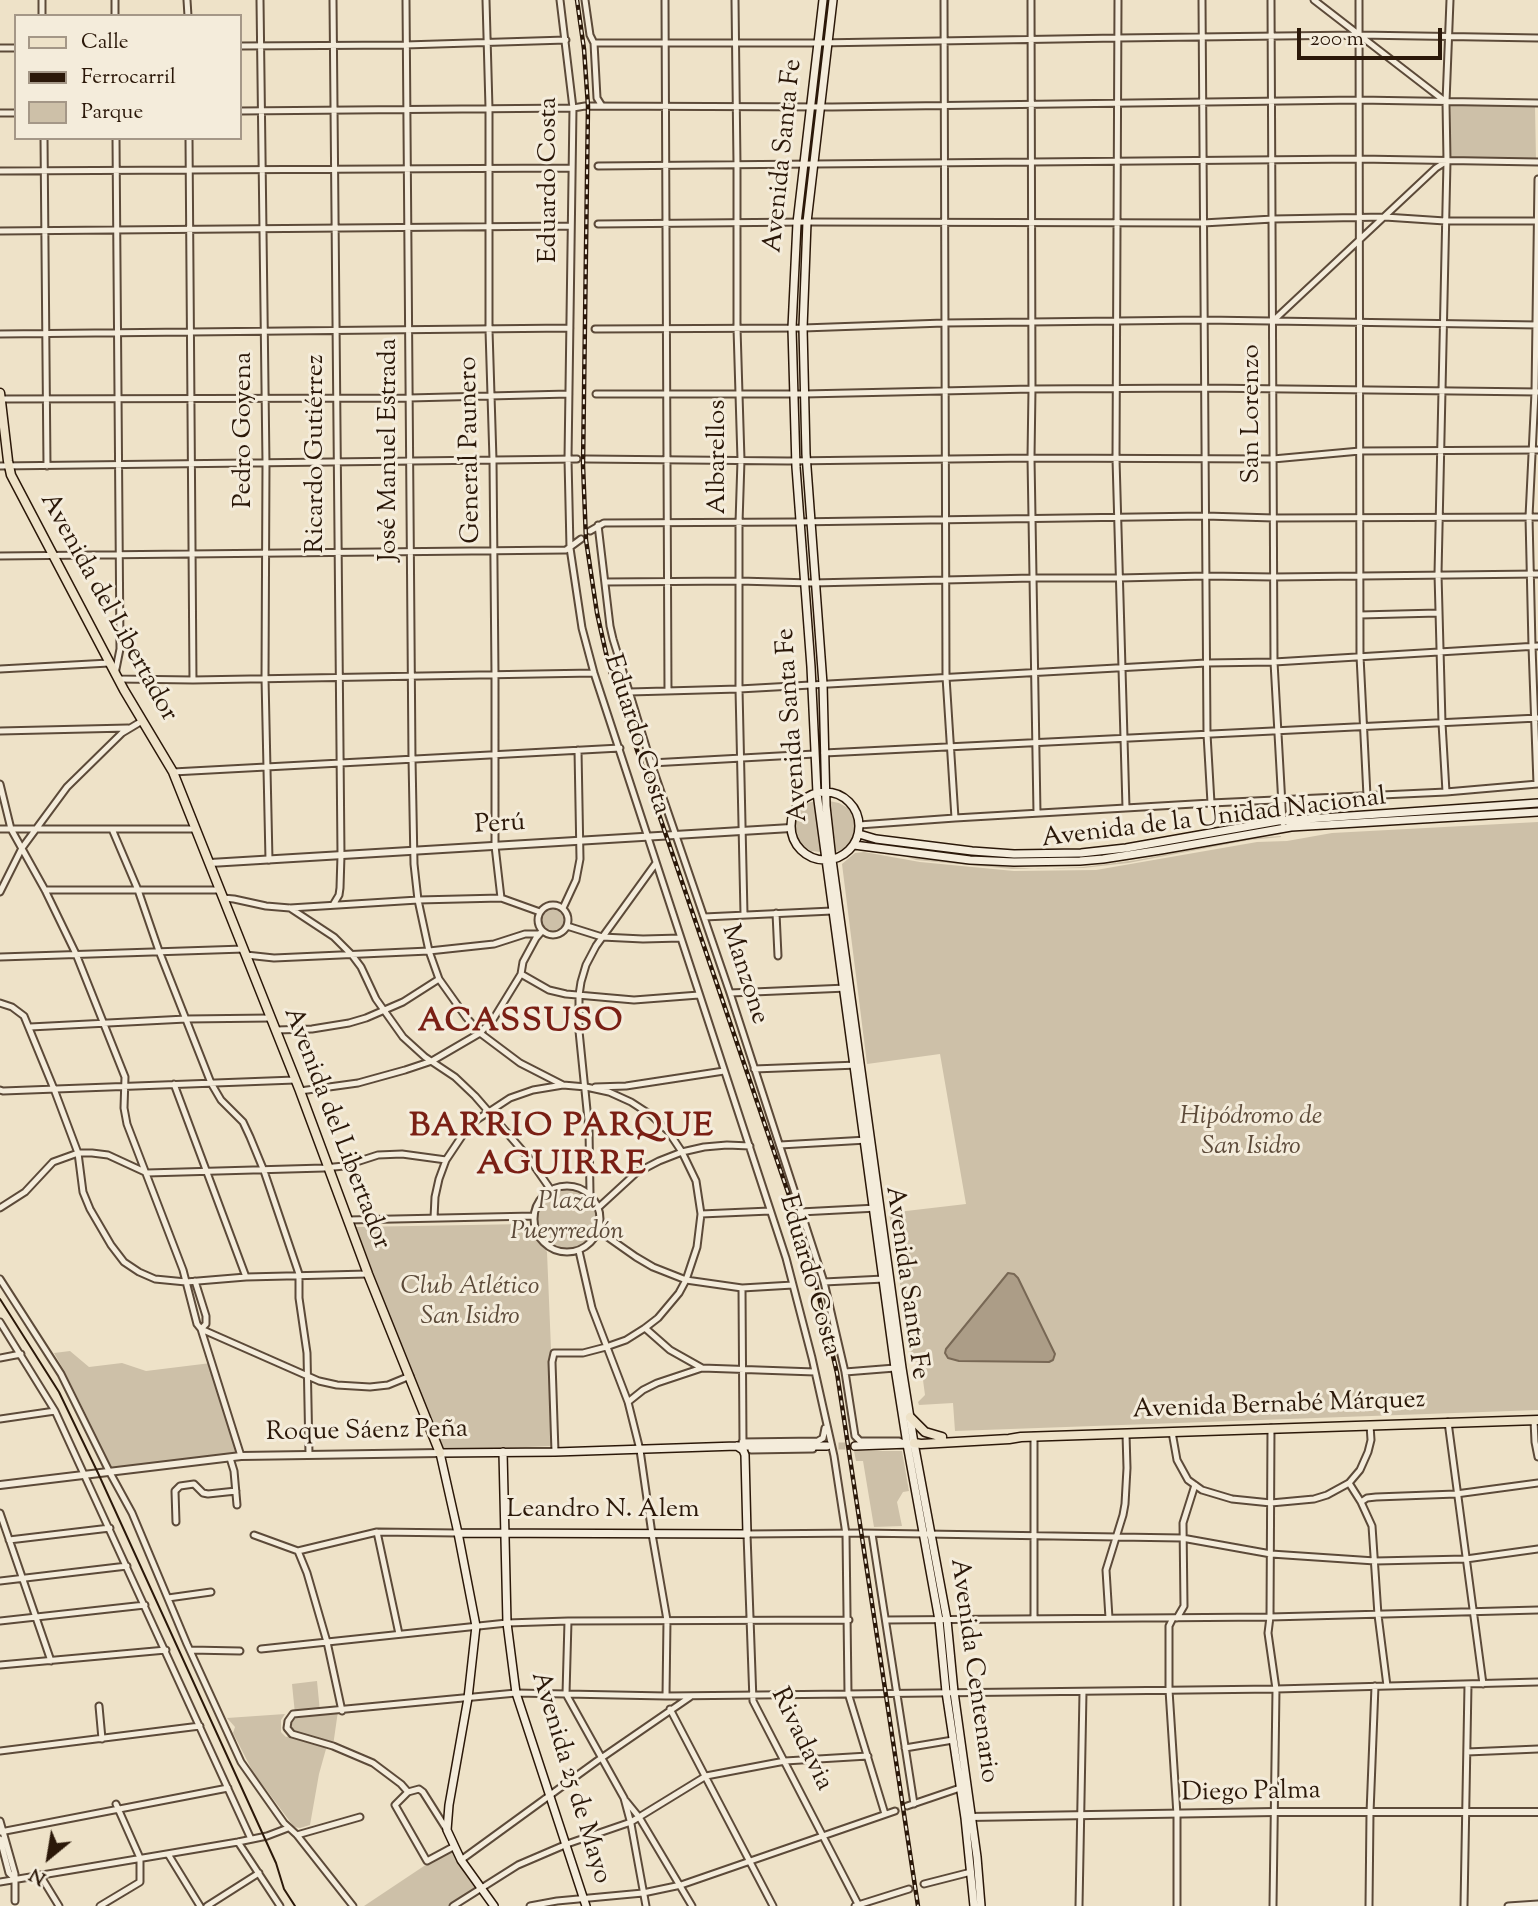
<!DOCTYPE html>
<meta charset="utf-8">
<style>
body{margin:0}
#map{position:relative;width:1538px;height:1906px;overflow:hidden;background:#eee2c8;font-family:"Sorts Mill Goudy",serif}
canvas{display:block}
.legend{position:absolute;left:14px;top:14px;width:228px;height:126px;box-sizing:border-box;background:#f4ecdb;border:2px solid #a49787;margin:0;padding:9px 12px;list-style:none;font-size:21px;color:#2b1809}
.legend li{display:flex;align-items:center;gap:14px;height:35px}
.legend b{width:35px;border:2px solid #a49787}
.north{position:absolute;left:14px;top:1822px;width:70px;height:70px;-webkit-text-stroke:5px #f4ecdb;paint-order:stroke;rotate:210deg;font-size:19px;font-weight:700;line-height:28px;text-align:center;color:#2b1809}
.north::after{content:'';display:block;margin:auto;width:24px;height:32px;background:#2b1809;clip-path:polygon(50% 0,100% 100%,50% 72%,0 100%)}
.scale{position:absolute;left:1297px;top:28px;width:145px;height:32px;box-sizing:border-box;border:4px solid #2b1809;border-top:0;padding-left:9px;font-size:21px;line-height:24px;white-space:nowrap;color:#2b1809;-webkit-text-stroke:5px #f4ecdb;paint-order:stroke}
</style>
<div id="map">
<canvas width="1538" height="1906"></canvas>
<ul class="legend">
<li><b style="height:9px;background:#eee2c8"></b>Calle</li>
<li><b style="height:9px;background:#2b1809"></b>Ferrocarril</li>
<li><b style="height:19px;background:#cdc0a8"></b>Parque</li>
</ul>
<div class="north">N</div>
<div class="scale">200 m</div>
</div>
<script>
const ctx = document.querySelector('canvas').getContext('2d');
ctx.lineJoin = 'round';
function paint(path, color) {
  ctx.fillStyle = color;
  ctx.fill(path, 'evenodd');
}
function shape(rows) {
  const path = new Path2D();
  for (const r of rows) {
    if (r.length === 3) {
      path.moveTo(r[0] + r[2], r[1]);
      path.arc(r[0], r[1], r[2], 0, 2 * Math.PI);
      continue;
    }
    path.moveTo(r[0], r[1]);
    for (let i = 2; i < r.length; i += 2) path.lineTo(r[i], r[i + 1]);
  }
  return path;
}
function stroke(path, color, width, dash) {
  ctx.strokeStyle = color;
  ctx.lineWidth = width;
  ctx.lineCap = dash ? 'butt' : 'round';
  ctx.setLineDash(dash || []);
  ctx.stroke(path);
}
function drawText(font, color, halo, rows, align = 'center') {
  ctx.font = font + ' "Sorts Mill Goudy",serif';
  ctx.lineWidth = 6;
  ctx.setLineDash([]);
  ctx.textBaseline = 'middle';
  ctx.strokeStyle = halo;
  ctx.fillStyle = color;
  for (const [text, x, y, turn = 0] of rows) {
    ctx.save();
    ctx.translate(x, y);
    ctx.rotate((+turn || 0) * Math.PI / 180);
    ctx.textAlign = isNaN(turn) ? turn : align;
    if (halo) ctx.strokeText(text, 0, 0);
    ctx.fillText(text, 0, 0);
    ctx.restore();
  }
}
paint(shape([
 [1451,105,1535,107,1536,160,1449,158],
 [815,801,821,852,811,851,802,845,795,837,793,827,797,812,805,804],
 [829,801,839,803,848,808,854,816,857,826,852,841,845,849,835,852],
 [1538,822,1538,1410,955,1431,953,1403,919,1405,918,1402,925,1395,921,1365,917,1362,912,1361,889,1213,966,1204,940,1054,867,1064,842,864,855,853,864,852,920,862,1014,871,1096,870,1257,842,1287,841,1332,833],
 [1272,825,1270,827,1194,842,1087,858,1009,859,939,853,879,845,879,843,1041,857],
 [1281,836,1281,837,1250,840,1128,863,1083,868,1012,869,916,860,907,857,1012,867,1038,869,1083,867,1137,860,1250,838],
 [553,920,12],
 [567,1219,30],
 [526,1224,547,1252,555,1446,441,1450,356,1227],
 [70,1351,89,1367,122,1363,146,1371,211,1363,238,1455,112,1467,65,1372,54,1353],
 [854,1451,902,1451,909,1491,903,1492,897,1502,902,1526,874,1527,863,1461,856,1461],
 [317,1681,320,1712,338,1711,333,1746,328,1744,326,1749,319,1774,310,1825,300,1828,294,1827,253,1772,233,1733,235,1727,227,1718,285,1714,281,1720,281,1732,286,1737,292,1735,287,1728,295,1714,292,1684],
 [452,1850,477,1888,449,1906,364,1906,427,1864]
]), '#cdc0a8');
const water = shape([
 [1008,1273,1014,1274,1018,1278,1055,1354,1053,1360,1049,1362,959,1361,948,1358,945,1353,946,1349,1008,1273]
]);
paint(water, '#ac9d87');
stroke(water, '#786855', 2);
stroke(shape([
 [895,1811,907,1806]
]), '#c7baa2', 5, [5, 2.5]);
stroke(shape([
 [828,1446,855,1446]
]), '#c7baa2', 7, [7, 3.5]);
const minor = shape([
 [42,0,42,16],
 [115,0,115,16],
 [187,0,188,16],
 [260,0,266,463,265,678,269,860],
 [406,0,412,758,414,864,418,900,429,951,439,979,466,1017,480,1033,520,1063,563,1085],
 [486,0,489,108,489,330,493,460,495,675,495,846,501,898],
 [560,0,573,108,568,459,570,548,582,628,594,673,786,1258,812,1358,834,1456,846,1534,848,1693,885,1814],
 [585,0,590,35,594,43,597,98,602,106],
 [665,0,668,691],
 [735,0,737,164,737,328,741,460,739,523,739,689,744,914],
 [944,0,946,677,955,818],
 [1031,0,1032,389,1031,458,1037,813],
 [1118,0,1116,459,1126,808],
 [1202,0,1207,734,1211,803],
 [1271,0,1274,662,1283,823],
 [1314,0,1446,102],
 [1359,0,1360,656,1367,796],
 [594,43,818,43,1118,38,1359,35,1538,38],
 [240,46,405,45,566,40],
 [0,48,16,48],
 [240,111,573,108,585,106,832,107,1358,100,1538,103],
 [0,113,16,113],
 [44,138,47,466],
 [189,138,193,680],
 [598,166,1359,159,1538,162],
 [0,171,571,168],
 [598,224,807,222,1203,223,1273,219,1385,217,1445,221,1538,221],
 [0,231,571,226],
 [1273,321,1436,168,1447,161],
 [595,329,803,328,944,323,1204,320,1538,325],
 [0,334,570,328],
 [596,394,804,394,1032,389,1204,388,1538,392],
 [0,399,409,398,569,394],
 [586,459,788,461,1031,458,1273,459,1360,451,1538,450],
 [0,466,577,459],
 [598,525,610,626,613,639,651,763,730,993,824,1282,845,1372,855,1436,860,1441,899,1441,904,1443],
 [590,531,604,523,793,522,1205,516,1274,518,1538,517],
 [0,556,566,550,581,539],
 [605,582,739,581,812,583,1033,578,1119,578,1206,576,1274,577,1538,574],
 [1360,615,1438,613],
 [0,669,109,663],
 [115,674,120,649,116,138],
 [118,679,193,680,594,673],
 [629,692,739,689,1206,663,1274,662,1538,646],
 [0,731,128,728],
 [824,753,1538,718],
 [651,763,815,754],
 [173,772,620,748],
 [0,784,11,829,45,890,76,954,125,1077,124,1108,127,1124,183,1270,197,1324,201,1329,241,1456],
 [1537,784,1532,646,1529,517,1535,392,1538,179],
 [1446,792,1442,723,1438,574,1447,161,1446,102,1450,0],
 [859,825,955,818,1211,803,1446,792,1538,784],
 [0,829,196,829],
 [112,829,138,890,159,951,211,1083,221,1100,243,1122,250,1137,264,1171,299,1274,299,1298,307,1353,309,1454],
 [45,890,220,890],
 [0,892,22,848,67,787,122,733,142,721],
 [223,898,234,899,266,906,290,908,418,900,501,898,540,912],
 [553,920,15],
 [333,905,339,895,340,888,341,855,333,0],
 [290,908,334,937,352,955,361,967,376,999,403,1037,425,1057,455,1077,475,1096,528,1157,551,1190],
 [563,908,576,880,580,859,578,750],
 [776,913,778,956],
 [704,917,832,911],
 [567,926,602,937,643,939,681,938],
 [246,955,274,958,429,951,494,944,525,934,539,934],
 [0,957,244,949],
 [521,974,549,990,566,994,634,1000,699,995],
 [730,993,847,988],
 [0,1003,12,1007,24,1016,54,1089,78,1153,83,1192,90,1209,111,1245,124,1262,139,1272,155,1279,186,1282,246,1277,368,1274],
 [30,1027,186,1019,271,1018],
 [276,1030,312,1029,349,1023,366,1018,403,1002,439,979],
 [754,1069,858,1065],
 [174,1084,246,1277],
 [595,1087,626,1086,724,1071],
 [0,1090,3,1091,295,1080],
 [300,1091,358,1083,405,1070,432,1061,480,1033,494,1018,521,974,523,962,536,938,542,931],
 [780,1145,867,1140],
 [567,1219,33],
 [590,1194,589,1130,579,1031,579,995,581,982,586,965,596,946,656,863],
 [599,1207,636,1173,659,1161,682,1152,704,1147,727,1145,750,1146],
 [0,1208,25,1192,53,1162,78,1153,92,1153,108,1155,147,1173,324,1168,344,1166,378,1155,402,1154,446,1160],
 [800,1212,877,1208],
 [701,1214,770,1211],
 [434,1218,435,1197,439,1179,446,1160,464,1133,475,1121,510,1098,533,1090,563,1085,586,1087,609,1092,631,1102,651,1115,668,1131,682,1152,696,1181,701,1214,697,1247,686,1280,679,1293,658,1318,645,1328,626,1340,606,1347,583,1353,554,1353,552,1362,555,1452],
 [348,1220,534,1216],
 [599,1231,636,1257,653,1267,686,1280,742,1288,793,1285],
 [579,1251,592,1308,628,1402,640,1450,652,1534,667,1620,666,1696],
 [0,1279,61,1374,109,1471,132,1513,187,1644,241,1762,284,1823,297,1835,353,1906],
 [195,1281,206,1316,206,1324,201,1329],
 [824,1282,884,1279],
 [742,1288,743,1442],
 [0,1322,55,1411,251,1839],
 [645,1328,670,1350,702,1368],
 [201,1329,319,1381,337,1385,370,1387,388,1385,410,1376],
 [0,1358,21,1354],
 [845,1372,895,1368],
 [628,1402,643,1390,657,1383,702,1368,815,1372],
 [0,1419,55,1411],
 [1534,1420,1535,1442,1538,1457],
 [1448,1422,1483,1684],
 [1271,1428,1270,1617,1268,1633,1276,1689,1273,1906],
 [1172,1432,1177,1460,1188,1480,1202,1490,1232,1499,1271,1503,1314,1499,1327,1495,1349,1483,1360,1470,1368,1452,1371,1440,1370,1425],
 [742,1442,818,1441,823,1438,825,1428],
 [751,1450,813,1449],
 [230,1458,234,1471,237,1505],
 [1349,1483,1361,1502,1372,1526,1378,1615,1387,1686],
 [1361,1502,1367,1498,1376,1497,1456,1494,1538,1483],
 [0,1513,51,1661],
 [176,1522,175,1491,180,1486,194,1484,203,1493,208,1494,236,1491],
 [377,1532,399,1634],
 [872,1534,914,1804],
 [254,1535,298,1551,377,1532,458,1533],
 [9,1540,110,1528],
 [298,1551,307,1573,327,1642,342,1711],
 [0,1581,127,1566],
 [168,1598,211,1592],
 [1109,1618,1106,1570,1123,1515,1125,1504,1127,1468,1126,1434],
 [1173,1618,1169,1626,1169,1690,1177,1815,1177,1906],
 [1177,1618,1184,1606,1183,1523,1195,1485],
 [1034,1619,1034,1436],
 [886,1620,1270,1617,1538,1610],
 [0,1621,145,1605],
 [568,1621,566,1694,624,1798,631,1824,646,1906],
 [261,1649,507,1623,568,1621,849,1620],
 [190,1650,240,1651],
 [0,1665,166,1650],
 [99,1706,102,1739],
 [670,1709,773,1906],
 [905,1748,953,1740],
 [0,1751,200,1726],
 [1467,1752,1538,1749],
 [408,1792,395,1805,427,1861,453,1847],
 [626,1801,639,1817,692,1906],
 [907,1806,963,1787],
 [0,1821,15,1874,15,1901],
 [447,1830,423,1792,419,1789,408,1792,401,1784,373,1763,333,1746,292,1734,287,1728,288,1721,293,1714,516,1693,666,1696,760,1695,1276,1689,1538,1682],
 [0,1832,228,1788],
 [297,1835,360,1817],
 [0,1839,9,1873,15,1879],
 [238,1842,280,1906],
 [168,1854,200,1906],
 [461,1860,597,1761,690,1697],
 [40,1875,59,1906],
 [0,1882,238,1842,267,1836,288,1828],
 [924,1884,971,1872],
 [100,1906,140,1882,140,1858,116,1804],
 [207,1906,259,1873],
 [453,1906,518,1865,567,1844,631,1822,706,1776,785,1761,868,1756],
 [530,1906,557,1901,643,1893,681,1885,895,1811],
 [855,1906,909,1889],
 [859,1906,753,1701,747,1534,861,1533,1182,1538,1271,1554,1375,1561,1466,1559,1538,1549],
 [1079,1906,1083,1692],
 [1369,1906,1370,1813,1375,1686],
 [1464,1906,1468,1685],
 [1508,1906,1538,1904]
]);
const tertiary = shape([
 [210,863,791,828],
 [0,1485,241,1456,440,1453],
 [969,1817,1274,1812,1538,1812]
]);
const secondary = shape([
 [823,0,797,223,792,328,796,467,811,667,817,793,895,1368,907,1444,939,1620,946,1692,965,1818,974,1906],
 [833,0,807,222,803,328,806,454,823,684,826,806,832,860,902,1368,914,1443,947,1620,954,1692,977,1857,981,1906],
 [825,826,34],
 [859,834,876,839,972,851,1014,854,1081,853,1126,848,1278,821,1538,803],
 [854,845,970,860,1014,862,1080,861,1103,859,1161,850,1291,827,1538,812],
 [855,1446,910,1444],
 [503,1452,507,1623,516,1693,586,1906],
 [458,1533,747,1534,745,1455,743,1450,737,1446],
 [494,1906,461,1860,447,1830,449,1805,468,1698,476,1626,458,1533,440,1453,555,1452,737,1446,827,1446]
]);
const primary = shape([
 [0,393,8,461,11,475,124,690,173,772,300,1091,368,1274,440,1453],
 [910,1417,925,1432,942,1437],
 [914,1443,921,1444,1009,1439,1021,1437,1538,1420]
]);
stroke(minor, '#5c4a39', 9);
stroke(tertiary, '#5c4a39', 10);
stroke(secondary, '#2b1809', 10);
stroke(primary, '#2b1809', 11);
stroke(minor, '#f4ecdb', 5);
stroke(tertiary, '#f4ecdb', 6);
stroke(secondary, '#f4ecdb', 7);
stroke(primary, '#eee2c8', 8);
stroke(shape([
 [0,1299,59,1392,98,1473,276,1863,284,1889,295,1906]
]), '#2b1809', 2);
const rail = shape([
 [577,0,584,49,588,106,583,465,586,540,597,613,610,671,808,1251,837,1373,918,1906]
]);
stroke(rail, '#2b1809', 4.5);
stroke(rail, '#f4ecdb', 2, [5]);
drawText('26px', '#2b1809', '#f4ecdb', [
 ["Avenida Santa Fe",785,156,-84],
 ["Eduardo Costa",551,180,-90],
 ["San Lorenzo",1254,414,-90],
 ["Pedro Goyena",246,430,-90],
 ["José Manuel Estrada",391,450,-90],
 ["General Paunero",472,450,-91],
 ["Ricardo Gutiérrez",318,454,-90],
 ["Albarellos",720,457,-90],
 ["Avenida del Libertador",107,608,61],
 ["Avenida Santa Fe",794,725,-94],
 ["Eduardo Costa",635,735,72],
 ["Avenida de la Unidad Nacional",1214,820,-7],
 ["Perú",500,826,-3],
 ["Manzone",743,975,72],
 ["Avenida del Libertador",335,1129,69],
 ["Eduardo Costa",808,1276,74],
 ["Avenida Santa Fe",905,1283,82],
 ["Avenida Bernabé Márquez",1279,1407,-2],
 ["Roque Sáenz Peña",367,1433,-1],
 ["Leandro N. Alem",603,1512],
 ["Avenida Centenario",972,1671,82],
 ["Rivadavia",800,1740,64],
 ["Avenida 25 de Mayo",569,1778,73],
 ["Diego Palma",1251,1794,-1]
]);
drawText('italic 26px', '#5c4a39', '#f4ecdb', [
 ["Hipódromo de",1251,1119],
 ["San Isidro",1251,1149],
 ["Plaza",567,1204],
 ["Pueyrredón",567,1234],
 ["Club Atlético",470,1289],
 ["San Isidro",470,1319]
]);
ctx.letterSpacing = '2px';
drawText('bold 33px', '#7a1f14', '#f4ecdb', [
 ["ACASSUSO",521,1024],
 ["BARRIO PARQUE",562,1129],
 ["AGUIRRE",562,1167]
]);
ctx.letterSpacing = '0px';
</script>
